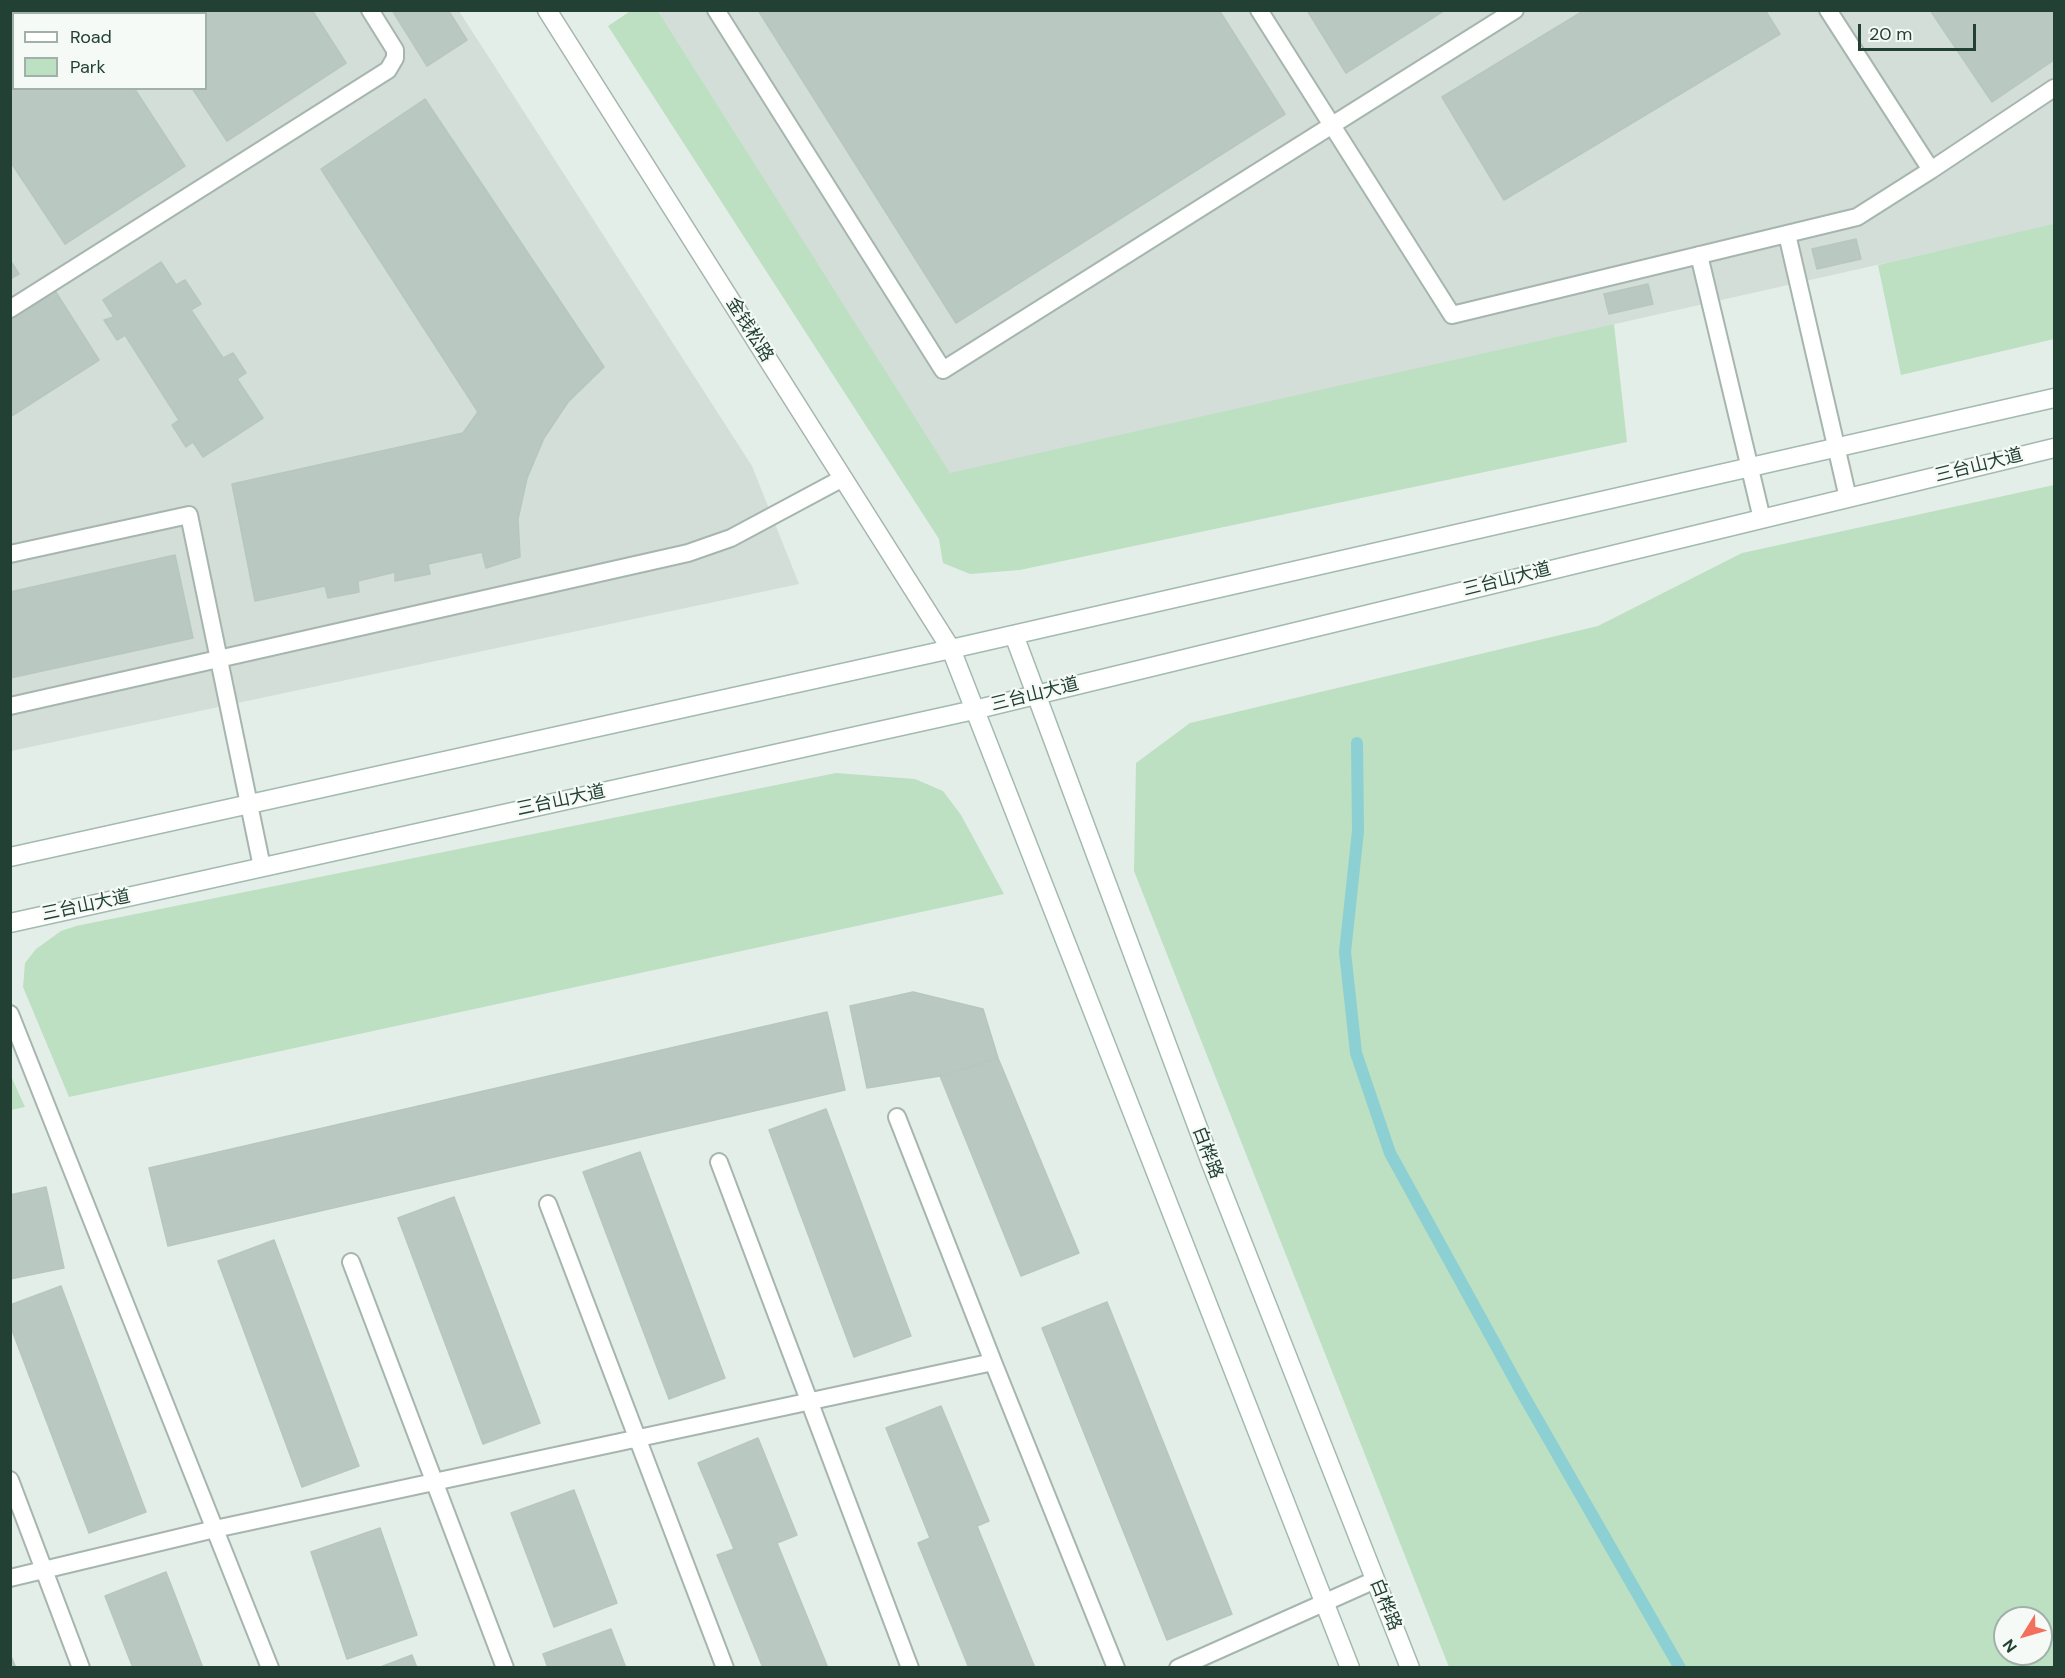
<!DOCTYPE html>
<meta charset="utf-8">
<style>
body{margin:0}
#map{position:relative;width:2065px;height:1678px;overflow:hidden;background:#e4eee8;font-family:"DM Sans",sans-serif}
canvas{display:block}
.frame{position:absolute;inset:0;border:12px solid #234035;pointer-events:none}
.legend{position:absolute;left:12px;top:12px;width:195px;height:78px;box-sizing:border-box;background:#f5faf7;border:2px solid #a1b0a9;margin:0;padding:8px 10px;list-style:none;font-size:18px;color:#234035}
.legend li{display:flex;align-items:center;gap:12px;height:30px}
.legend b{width:30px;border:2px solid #a1b0a9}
.north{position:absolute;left:1993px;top:1606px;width:60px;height:60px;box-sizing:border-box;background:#f5faf7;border:2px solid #a1b0a9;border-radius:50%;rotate:233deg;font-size:16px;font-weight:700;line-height:24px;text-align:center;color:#234035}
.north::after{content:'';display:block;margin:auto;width:21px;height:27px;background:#f3705d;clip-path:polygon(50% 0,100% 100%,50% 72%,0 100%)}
.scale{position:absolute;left:1858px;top:24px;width:118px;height:27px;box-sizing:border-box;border:3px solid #234035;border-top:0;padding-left:8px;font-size:18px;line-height:21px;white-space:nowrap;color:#234035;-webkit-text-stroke:4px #f5faf7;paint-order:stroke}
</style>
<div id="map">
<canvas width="2065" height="1678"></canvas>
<div class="frame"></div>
<ul class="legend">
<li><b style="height:8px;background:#fff"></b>Road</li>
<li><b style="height:16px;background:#bddfc2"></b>Park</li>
</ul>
<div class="north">N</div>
<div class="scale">20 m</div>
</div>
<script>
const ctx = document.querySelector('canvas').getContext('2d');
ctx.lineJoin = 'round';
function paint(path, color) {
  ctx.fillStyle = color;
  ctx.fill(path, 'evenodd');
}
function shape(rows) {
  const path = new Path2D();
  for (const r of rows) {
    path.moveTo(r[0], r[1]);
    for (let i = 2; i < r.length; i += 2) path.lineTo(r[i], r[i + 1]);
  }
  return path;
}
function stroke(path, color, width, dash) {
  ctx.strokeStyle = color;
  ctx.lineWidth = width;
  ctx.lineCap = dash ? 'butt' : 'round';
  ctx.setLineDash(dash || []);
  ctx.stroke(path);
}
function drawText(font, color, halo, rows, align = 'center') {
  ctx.font = font + ' "DM Sans","Noto Sans SC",sans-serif';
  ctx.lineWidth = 4.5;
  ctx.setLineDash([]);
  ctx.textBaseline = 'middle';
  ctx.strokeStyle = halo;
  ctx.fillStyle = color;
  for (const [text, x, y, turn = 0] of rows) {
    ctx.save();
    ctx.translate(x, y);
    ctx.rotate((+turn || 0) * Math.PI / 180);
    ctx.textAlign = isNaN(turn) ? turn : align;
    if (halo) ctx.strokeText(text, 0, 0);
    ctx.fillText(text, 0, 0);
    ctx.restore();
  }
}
paint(shape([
 [10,11,459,11,752,466,799,584,11,751],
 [14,14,206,14,206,88,14,88],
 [658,11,2054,11,2054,225,950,474]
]), '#d2ded7');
paint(shape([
 [632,10,658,11,950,473,1614,324,1627,442,1020,570,970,574,943,563,939,539,608,26],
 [2054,224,2054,339,1901,375,1878,265],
 [2054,485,2054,1667,1449,1667,1134,871,1136,763,1190,723,1598,626,1742,553],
 [2005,1618,2041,1618,2041,1654,2005,1654],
 [836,773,915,779,943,791,961,815,1004,894,69,1097,23,987,25,963,36,949,61,931,76,926],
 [10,1076,11,1076,25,1107,11,1110]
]), '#bddfc2');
stroke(shape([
 [1357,743,1358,831,1345,952,1356,1053,1390,1153,1521,1391,1680,1668]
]), '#8cd0d3', 12);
const building = shape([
 [10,10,83,10,85,14,14,14,14,88,134,88,185,166,65,244,10,161,10,10],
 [141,10,312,10,346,63,227,141,192,88,206,88,206,14,143,14,141,10],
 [392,10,448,10,467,40,427,66,392,10],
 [758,10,1219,10,1285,114,956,323,758,10],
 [1307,10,1445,10,1346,73,1307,10],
 [1585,10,1765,10,1780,34,1504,200,1442,97,1585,10],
 [1930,10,2054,10,2054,60,1992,102,1930,10],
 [425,99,604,367,568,402,544,438,527,478,518,519,520,557,486,568,482,552,428,564,430,574,395,581,395,572,358,581,359,592,328,598,325,586,255,601,232,484,463,433,478,412,321,169,425,99],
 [1856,239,1861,259,1817,269,1812,249,1856,239],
 [10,260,19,274,10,279,10,260],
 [161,262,176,285,185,280,201,304,191,310,223,358,233,353,246,373,237,379,263,418,203,457,193,442,186,447,172,425,179,420,125,335,117,340,104,320,114,317,103,300,161,262],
 [1648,284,1653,304,1609,314,1604,294,1648,284],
 [52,286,99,360,10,417,10,313,52,286],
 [175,555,193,638,10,678,10,592,175,555],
 [913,992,983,1009,998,1058,940,1076,867,1088,850,1006,913,992],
 [827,1012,845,1090,168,1246,149,1168,827,1012],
 [998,1058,1079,1253,1021,1276,940,1076,998,1058],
 [826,1109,911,1336,854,1357,769,1130,826,1109],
 [640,1152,725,1378,669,1399,583,1172,640,1152],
 [46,1187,64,1268,10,1279,10,1195,46,1187],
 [454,1197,540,1423,483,1444,398,1218,454,1197],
 [274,1240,359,1466,302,1487,218,1261,274,1240],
 [61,1286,146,1512,89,1533,10,1325,10,1305,61,1286],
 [1107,1302,1232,1614,1167,1640,1042,1328,1107,1302],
 [941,1406,989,1521,977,1526,1035,1668,969,1668,918,1543,930,1538,886,1428,941,1406],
 [758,1438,797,1535,777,1543,828,1668,763,1668,717,1555,734,1549,698,1463,758,1438],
 [574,1490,617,1603,554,1627,511,1513,574,1490],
 [380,1528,417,1635,347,1659,311,1552,380,1528],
 [166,1572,203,1668,133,1668,105,1596,166,1572],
 [611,1629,626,1668,548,1668,543,1654,611,1629],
 [10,1654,16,1668,10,1668,10,1654],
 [412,1655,417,1668,378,1668,412,1655]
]);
paint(building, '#b9c9c1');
stroke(building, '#b6c7be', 1.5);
const lane = shape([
 [716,10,943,370,1515,10],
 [1259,10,1452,315,1857,217,1931,170],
 [1828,10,1931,170,2054,88],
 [1787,234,1848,498],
 [1699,255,1762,519],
 [10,309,388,70,395,58,395,50,370,10],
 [10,554,189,515,262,867],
 [10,706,688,553,731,538,843,478],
 [10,1014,270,1668],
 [897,1117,993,1362],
 [719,1162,910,1668],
 [548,1204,725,1668],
 [351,1262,505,1668],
 [10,1480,81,1668],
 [10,1578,215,1529,993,1362,1116,1668],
 [1178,1668,1375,1580]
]);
const street = shape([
 [547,10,951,649]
]);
const secondary = shape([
 [1014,635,1211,1163,1410,1668],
 [951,649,1350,1668],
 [10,857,951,649,2054,398],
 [10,923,974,710,2054,448]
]);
stroke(lane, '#a6b6af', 20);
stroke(street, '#a6b6af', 21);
stroke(secondary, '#a2baaf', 21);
stroke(lane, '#fff', 16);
stroke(street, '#fff', 18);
stroke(secondary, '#fff', 18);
drawText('18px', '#234035', '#f5faf7', [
 ["金钱松路",749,330,58],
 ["三台山大道",1979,466,-14],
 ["三台山大道",1507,580,-14],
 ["三台山大道",1035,695,-14],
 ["三台山大道",561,801,-12],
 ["三台山大道",86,906,-12],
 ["白桦路",1207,1153,69],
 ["白桦路",1385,1605,68]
]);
</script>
